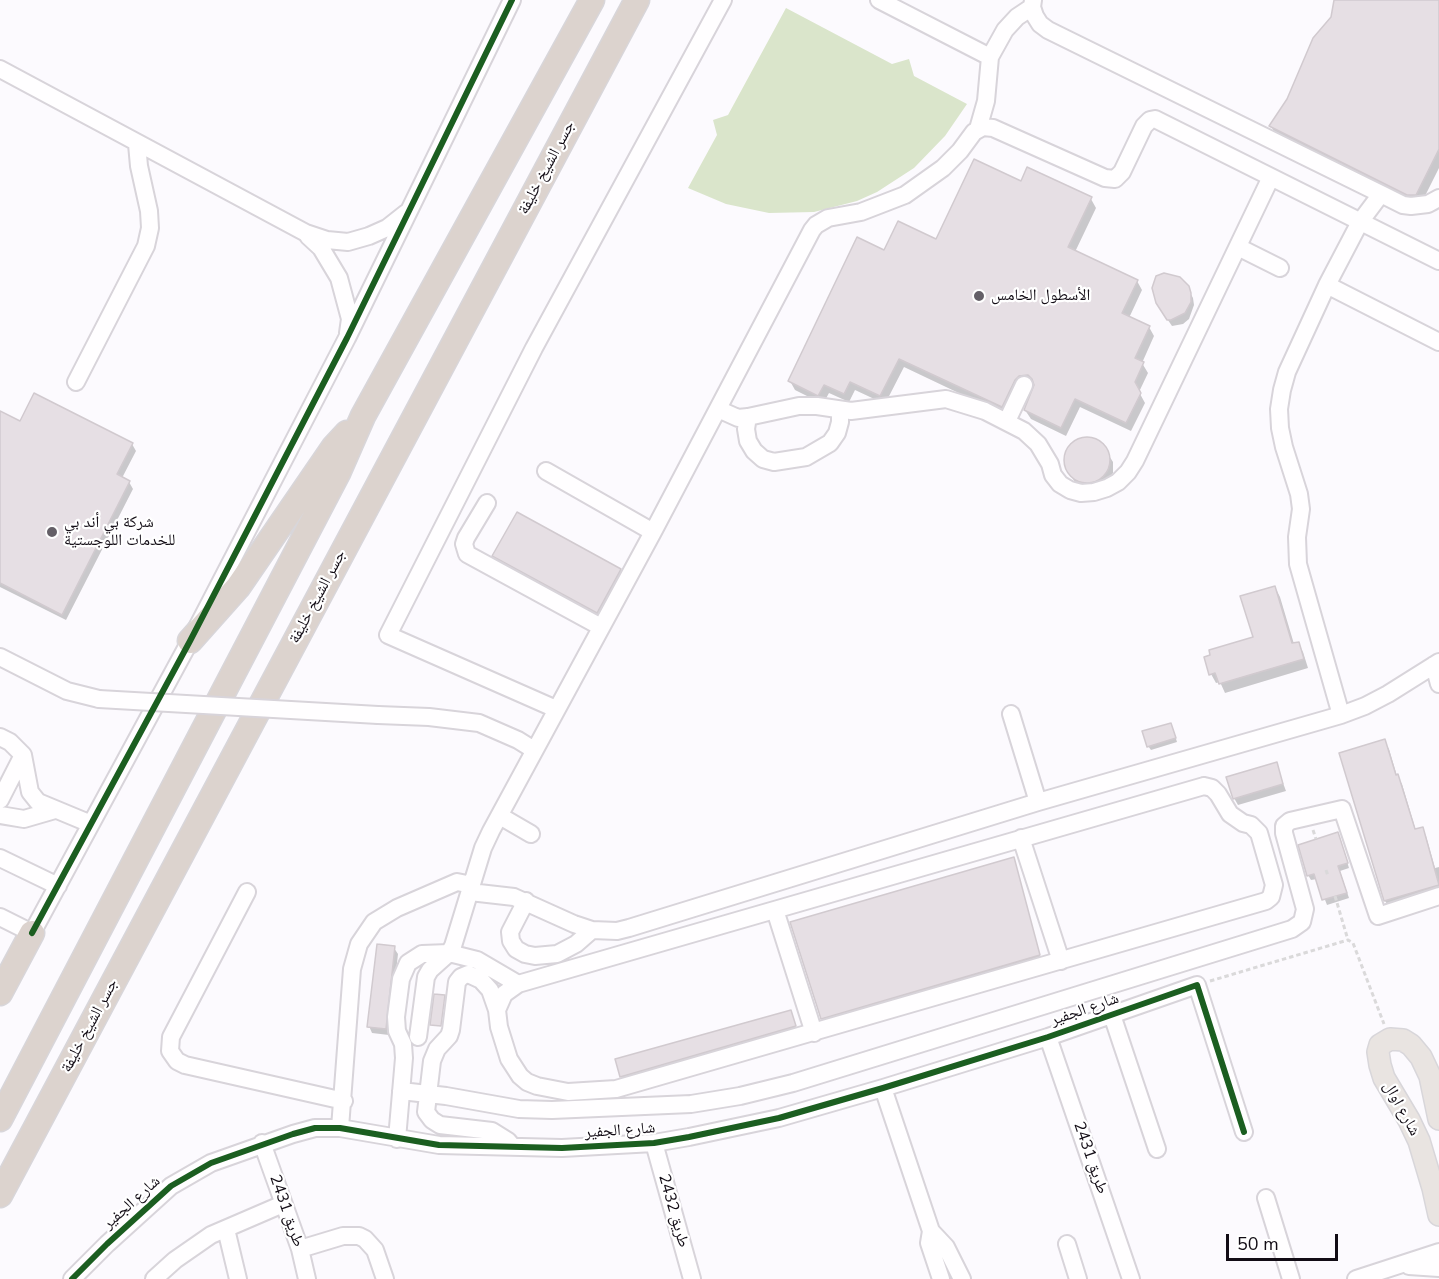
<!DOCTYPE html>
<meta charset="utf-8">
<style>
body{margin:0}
#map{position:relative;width:1439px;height:1279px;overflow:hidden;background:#fcfafe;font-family:"Nunito Sans",sans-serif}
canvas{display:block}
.scale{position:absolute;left:1226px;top:1234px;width:112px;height:27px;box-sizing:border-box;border:3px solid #120c15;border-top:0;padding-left:8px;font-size:18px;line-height:21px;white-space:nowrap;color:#120c15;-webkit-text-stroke:4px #fff;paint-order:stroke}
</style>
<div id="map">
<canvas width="1439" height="1279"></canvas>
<div class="scale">50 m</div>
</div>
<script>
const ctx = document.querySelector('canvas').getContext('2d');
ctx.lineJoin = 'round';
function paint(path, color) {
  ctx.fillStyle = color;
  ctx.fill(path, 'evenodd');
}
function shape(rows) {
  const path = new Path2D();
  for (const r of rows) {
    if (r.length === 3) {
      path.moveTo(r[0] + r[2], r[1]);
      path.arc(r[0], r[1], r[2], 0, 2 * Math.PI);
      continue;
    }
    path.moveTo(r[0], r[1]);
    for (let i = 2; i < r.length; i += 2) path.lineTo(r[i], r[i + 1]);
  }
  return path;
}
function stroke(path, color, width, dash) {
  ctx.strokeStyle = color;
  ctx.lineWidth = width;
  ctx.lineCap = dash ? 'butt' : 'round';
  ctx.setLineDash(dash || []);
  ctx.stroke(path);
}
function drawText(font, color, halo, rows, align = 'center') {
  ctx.font = font + ' "Nunito Sans","Noto Naskh Arabic",sans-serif';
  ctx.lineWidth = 4.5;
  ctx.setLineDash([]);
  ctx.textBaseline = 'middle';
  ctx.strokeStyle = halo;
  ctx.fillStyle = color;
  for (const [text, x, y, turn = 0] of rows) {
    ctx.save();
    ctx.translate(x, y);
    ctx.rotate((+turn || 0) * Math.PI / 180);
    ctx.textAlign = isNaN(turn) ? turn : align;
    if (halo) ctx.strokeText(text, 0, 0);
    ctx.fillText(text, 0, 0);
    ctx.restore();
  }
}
paint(shape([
 [786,8,892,64,909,59,914,76,967,104,945,136,914,168,877,192,857,201,814,212,769,213,726,204,688,188,717,135,713,120,728,115]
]), '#dae5cb');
paint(shape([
 [1335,0,1439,0,1439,168,1421,204,1417,204,1276,135,1271,126,1289,100,1332,18],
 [1022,183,1091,199,1096,208,1075,252,1137,281,1142,290,1129,318,1149,327,1154,336,1142,363,1148,373,1139,392,1145,403,1131,431,1080,407,1066,436,1031,419,1025,410,1036,385,1034,384,1024,385,1007,416,904,367,885,404,855,390,849,402,829,393,823,404,795,390,790,381,885,252,937,241],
 [1185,283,1193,298,1194,305,1189,319,1183,324,1172,326,1161,310],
 [0,412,21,423,132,444,136,451,122,478,129,482,133,489,66,620,0,587],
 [1080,440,1095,441,1102,444,1108,454,1113,462,1113,473,1106,485,1077,485,1071,476,1066,469,1066,453,1073,444],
 [494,556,620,570,625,579,602,621,499,565],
 [1275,587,1280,597,1294,644,1298,643,1303,652,1308,668,1225,693,1220,682,1216,683,1211,674,1254,638],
 [1173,729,1177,742,1151,750,1148,746],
 [1384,741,1389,749,1397,776,1402,784,1416,831,1422,829,1426,836,1435,868,1439,867,1439,893,1390,908,1385,901],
 [1276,764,1286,791,1238,805,1234,798],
 [1340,839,1349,868,1340,871,1349,898,1327,905,1317,879,1311,880,1308,875],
 [1014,860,1040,957,823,1020,822,1018],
 [394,948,398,954,389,1035,372,1033,369,1026],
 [791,1013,795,1028,622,1078,621,1076]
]), '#0003');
const building = shape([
 [1334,0,1439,0,1439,149,1416,195,1407,195,1269,126,1287,99,1313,38,1331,17,1334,0],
 [974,159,1021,181,1027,167,1092,197,1068,247,1138,280,1122,313,1150,326,1135,358,1144,362,1135,382,1141,393,1126,423,1075,399,1061,428,1024,410,1034,385,1032,379,1028,375,1019,376,1015,380,1002,407,899,359,880,396,850,382,844,394,824,385,818,396,788,381,857,237,884,250,898,221,936,239,974,159],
 [1164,273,1180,277,1189,286,1191,293,1191,302,1185,313,1171,320,1167,320,1156,303,1152,288,1156,276,1164,273],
 [34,393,133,443,117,474,130,481,62,615,0,583,0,411,20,421,34,393],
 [1087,460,23],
 [517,512,621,569,597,613,492,556,517,512],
 [1275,586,1292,643,1299,642,1304,659,1219,684,1215,673,1209,675,1204,657,1210,655,1209,650,1253,637,1240,596,1275,586],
 [1171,723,1176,738,1147,747,1142,731,1171,723],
 [1385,739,1396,775,1398,774,1415,829,1423,827,1439,885,1384,901,1339,753,1385,739],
 [1277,762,1283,784,1233,799,1226,777,1277,762],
 [1338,832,1348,863,1338,866,1347,893,1322,900,1314,874,1307,876,1298,845,1338,832],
 [1014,857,1040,955,821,1019,790,922,1014,857],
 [377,944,395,946,386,1029,367,1027,377,944],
 [434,994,445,995,441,1026,430,1025,434,994],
 [791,1010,796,1026,620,1077,615,1059,791,1010]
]);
paint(building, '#e6dfe4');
stroke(building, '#d1cacf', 1.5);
const minor = shape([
 [879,0,990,57],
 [1033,0,1032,7,1035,16,1040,24,1048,30,1381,194,1403,205,1411,206,1428,204,1439,198],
 [0,69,306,233,327,240,348,242,369,236,387,228,406,213],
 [978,129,986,101,990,57,1005,30,1017,17,1032,7],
 [308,236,321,248,339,278,350,319,348,333],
 [1238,247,1280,268],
 [1327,285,1439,342],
 [76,382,146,246,150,228,149,211,139,166,137,144],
 [718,409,738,418,748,417,799,406,817,406,851,411,946,399,985,411,1024,431,1038,444,1050,464,1053,475,1060,484,1070,490,1081,493,1094,492,1107,488,1118,482,1128,472,1135,461,1271,177],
 [748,417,746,429,748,441,754,451,763,459,774,462,806,457,830,443,837,433,840,422,840,410],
 [1007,421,1024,385],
 [546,471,653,532],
 [487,503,466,538,464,544,467,554,601,627],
 [0,657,67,691,99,699],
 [1434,665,1439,684],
 [556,709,388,635,534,348,723,0],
 [1011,714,1038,802],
 [378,715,429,717,479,723,518,740,534,750],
 [1341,715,1298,564,1297,537,1301,509,1299,494,1284,447,1280,428,1279,409,1282,390,1287,372,1327,285,1360,222,1381,194],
 [0,737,10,742,23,755,30,792,38,802,91,824],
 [1204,786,1212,788,1218,794,1230,814,1243,823,1251,825,1259,833,1274,885,1271,897,1266,901,616,1089,568,1092,537,1086,527,1082,520,1076,509,1059,499,1027,497,1010,504,994,518,984,1204,786],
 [0,800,23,755],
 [0,815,24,819,55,810],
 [500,816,531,834],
 [1021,838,1061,961],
 [0,858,58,886],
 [247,892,171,1037,170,1051,177,1061,185,1065,344,1101],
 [470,892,514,897,574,924,592,930,617,931,629,928,1038,802,1341,715,1365,706,1388,694,1439,662],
 [526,901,510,932,511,941,516,949,525,954,535,956,557,954,576,944,592,930],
 [775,910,814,1033],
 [0,917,32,933,190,641,347,338,512,0],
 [497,1010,490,990,481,980,468,974,461,977,457,982,451,1030,449,1036,437,1049,432,1061,426,1112,432,1120,440,1125,492,1131,508,1141,513,1147],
 [1112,1015,1157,1149],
 [418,1037,426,977,430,970,449,953,453,946,483,848,491,831,653,532,812,230,816,225,828,218,861,212,905,195,943,168,960,151,974,132,983,127,993,128,1105,178,1115,179,1122,172,1144,126,1150,120,1155,119,1439,261],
 [1048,1037,1131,1279],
 [883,1088,931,1231,929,1243,941,1279],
 [401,1091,446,1096,519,1109,552,1110,691,1104,740,1096,793,1083,1292,929,1302,922,1305,909,1284,833,1284,826,1290,821,1342,809,1378,916,1439,896],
 [340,1128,352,969,359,944,374,922,397,908,457,882,472,885],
 [397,1139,404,1058,403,1044,397,1031,396,1017,401,979,408,963,422,954,449,953,477,960,518,984],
 [262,1143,300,1249,307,1279],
 [654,1143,692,1279],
 [1266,1198,1291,1279],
 [226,1229,238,1279],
 [931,1231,946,1247,962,1279],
 [1067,1244,1078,1279],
 [300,1249,343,1236,359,1236,365,1239,375,1250,385,1279],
 [1409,1266,1439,1268],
 [72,1279,107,1244,171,1186,211,1163,293,1134,315,1128,340,1128,439,1145,562,1148,654,1143,689,1137,779,1118,883,1088,1048,1037,1197,985,1244,1132],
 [154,1279,175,1260,211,1235,283,1204],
 [1356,1279,1439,1252]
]);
const major = shape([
 [1439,1119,1430,1076,1421,1057,1411,1045,1403,1040,1390,1039,1380,1045,1378,1052,1380,1065,1384,1078,1409,1120,1419,1141,1433,1188,1439,1215]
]);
const highway = shape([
 [190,641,238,587,334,447,347,433],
 [0,993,32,933],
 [0,1119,338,473,363,416,592,0],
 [0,1195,637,0]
]);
stroke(minor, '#d8d4da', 20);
stroke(major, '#d8d6da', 24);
stroke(highway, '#d8d6da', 27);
stroke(shape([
 [1313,830,1316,839],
 [1326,870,1328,876],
 [1335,896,1348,940],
 [1210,981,1348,940,1353,943,1384,1024]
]), '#dad9da', 3, [4.5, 3]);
stroke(minor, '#fffeff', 16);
stroke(major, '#e9e4e1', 21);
stroke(highway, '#dcd3ce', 24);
const minorBridge = shape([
 [99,699,378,715]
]);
stroke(minorBridge, '#d8d4da', 20, []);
stroke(minorBridge, '#fffeff', 16);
stroke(shape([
 [32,933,190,641,347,338,512,0],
 [72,1279,107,1244,171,1186,211,1163,293,1134,315,1128,340,1128,439,1145,562,1148,654,1143,689,1137,779,1118,883,1088,1048,1037,1197,985,1244,1132]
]), '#1b5e20', 6);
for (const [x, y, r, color] of [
 [979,296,6,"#645f67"],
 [52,532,6,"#645f67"]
]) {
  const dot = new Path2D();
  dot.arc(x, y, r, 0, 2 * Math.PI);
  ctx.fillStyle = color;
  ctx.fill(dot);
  stroke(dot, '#fff', 2);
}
drawText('16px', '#120c15', '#fff', [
 ["جسر الشيخ خليفة",547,168,-62],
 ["جسر الشيخ خليفة",318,597,-62],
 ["شارع الجفير",1085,1010,-19],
 ["جسر الشيخ خليفة",90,1026,-62],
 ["شارع اوال",1401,1109,61],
 ["شارع الجفير",620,1131,-4],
 ["طريق 2431",1090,1158,71],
 ["شارع الجفير",132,1203,-42],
 ["طريق 2431",286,1211,71],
 ["طريق 2432",673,1211,74]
]);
drawText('16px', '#120c15', '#fff', [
 ["الأسطول الخامس",991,296],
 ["شركة بي أند بي",64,523],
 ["للخدمات اللوجستية",64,541]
], 'left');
</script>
